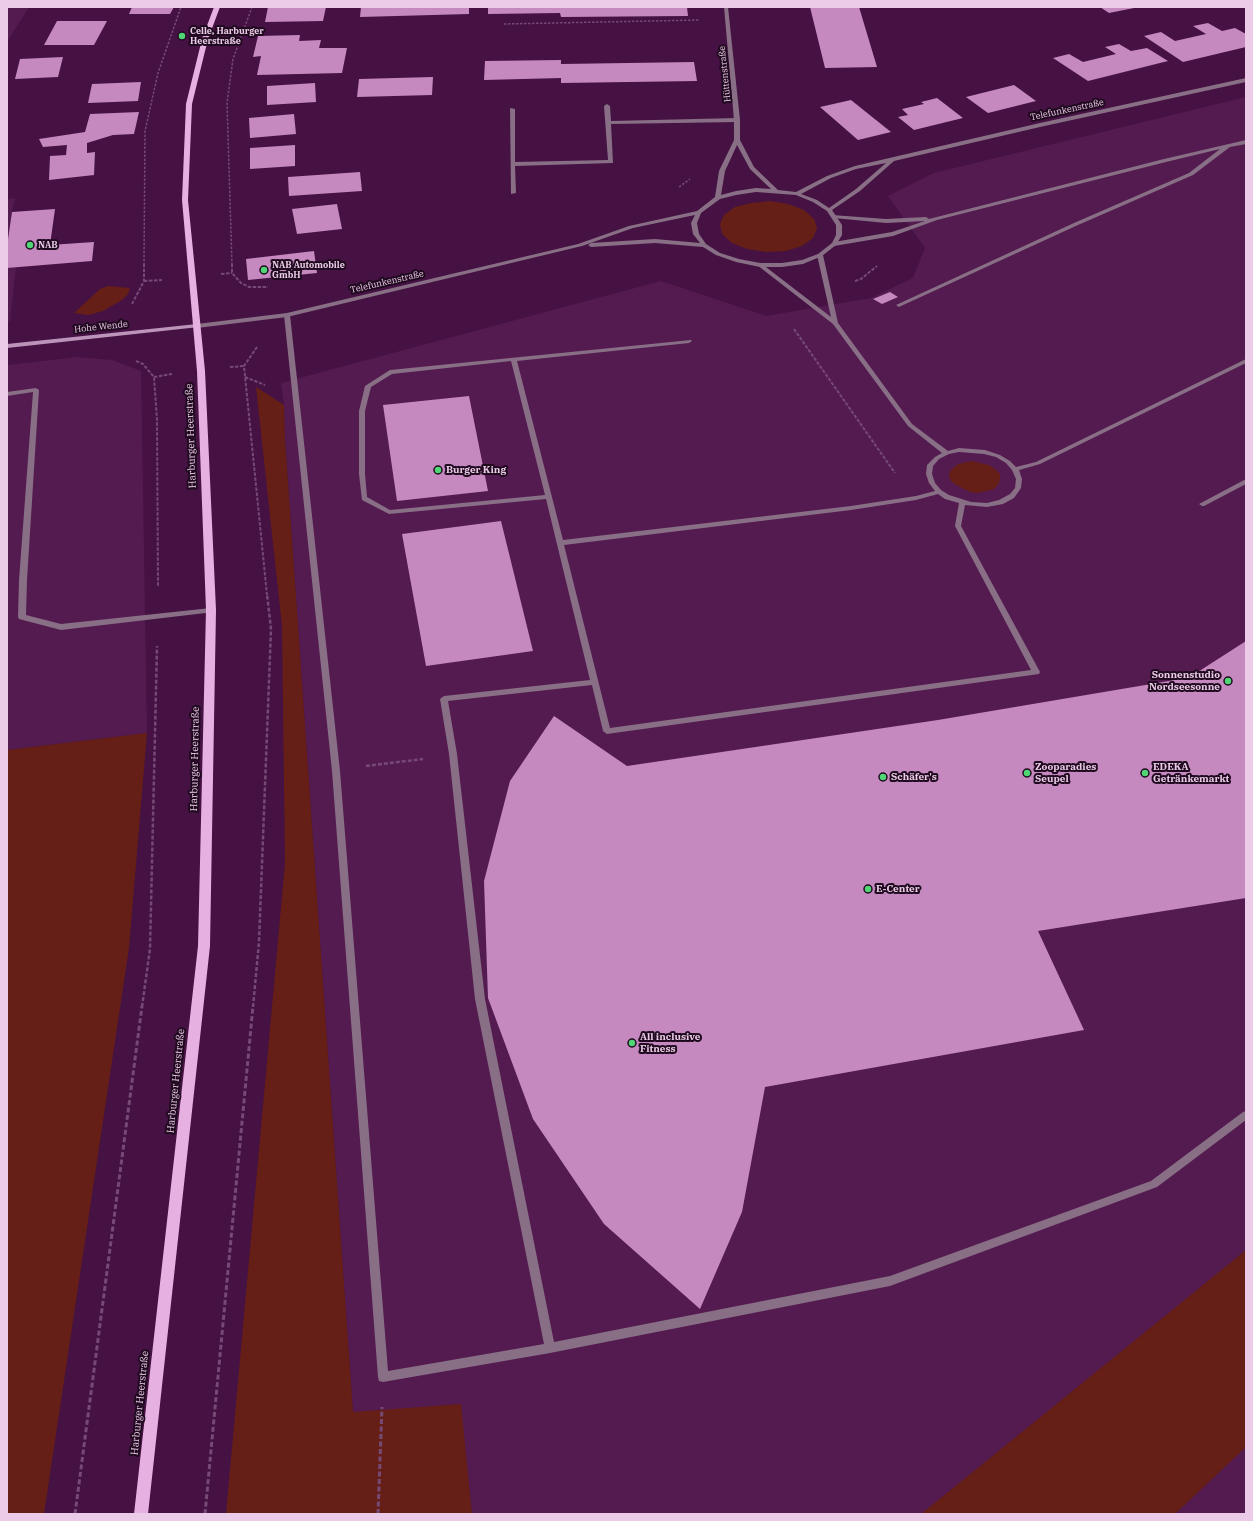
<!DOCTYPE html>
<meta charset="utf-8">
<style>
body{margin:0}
#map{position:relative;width:1253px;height:1521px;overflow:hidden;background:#451243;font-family:"IBM Plex Serif",serif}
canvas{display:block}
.frame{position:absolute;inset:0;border:8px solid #ebcbe7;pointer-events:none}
</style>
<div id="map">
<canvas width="1253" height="1521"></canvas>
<div class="frame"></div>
</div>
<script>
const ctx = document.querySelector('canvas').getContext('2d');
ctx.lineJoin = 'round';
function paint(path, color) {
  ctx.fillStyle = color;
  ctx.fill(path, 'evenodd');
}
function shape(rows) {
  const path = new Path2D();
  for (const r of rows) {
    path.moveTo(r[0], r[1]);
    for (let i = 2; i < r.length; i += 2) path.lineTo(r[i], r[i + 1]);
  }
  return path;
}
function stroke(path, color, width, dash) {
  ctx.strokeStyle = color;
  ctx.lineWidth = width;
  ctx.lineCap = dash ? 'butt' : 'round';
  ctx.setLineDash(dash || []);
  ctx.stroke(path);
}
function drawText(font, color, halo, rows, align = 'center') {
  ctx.font = font + ' "IBM Plex Serif",serif';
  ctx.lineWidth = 4;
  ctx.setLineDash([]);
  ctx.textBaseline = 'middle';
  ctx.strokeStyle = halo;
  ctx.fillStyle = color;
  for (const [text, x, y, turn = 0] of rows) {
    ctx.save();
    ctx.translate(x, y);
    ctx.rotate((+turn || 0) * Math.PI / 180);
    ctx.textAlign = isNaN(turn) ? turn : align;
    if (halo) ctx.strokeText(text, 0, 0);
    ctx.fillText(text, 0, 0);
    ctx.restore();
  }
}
paint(shape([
 [7,7,29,7,7,42],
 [1246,97,1246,1250,921,1514,472,1514,460,1404,353,1413,285,439,284,405,281,383,661,281,766,316,871,298,913,278,925,248,888,196,934,173],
 [15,198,12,212,7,246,7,199],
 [16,267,10,321,7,321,7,268],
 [78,357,112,360,141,371,147,733,7,750,7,365],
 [1246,1447,1246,1514,1175,1514]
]), '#541b51');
paint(shape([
 [770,201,788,204,804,210,814,219,817,228,813,238,802,246,786,251,766,252,747,249,732,243,722,234,720,224,724,215,735,207,751,203],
 [108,286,130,288,128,294,122,300,103,311,88,315,74,313,100,289],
 [256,387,284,405,285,439,353,1412,461,1404,472,1514,226,1514,285,863,282,626],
 [972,461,989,465,995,469,1000,474,1000,480,998,485,994,489,978,493,970,492,956,485,951,481,949,476,950,471,958,464],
 [147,733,129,948,44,1514,7,1514,7,750],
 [1246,1250,1246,1447,1175,1514,921,1514]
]), '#661f17');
paint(shape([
 [132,7,174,7,170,14,129,14],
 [268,7,326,7,323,21,265,22],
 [361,7,469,7,469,14,360,17],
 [488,7,687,7,688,16,561,17,560,13,488,14],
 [810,7,859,7,877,67,825,68],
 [1100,7,1134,7,1134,8,1109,13],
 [57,21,107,21,94,45,44,45],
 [1208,23,1222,31,1235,28,1246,34,1246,47,1183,62,1144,36,1161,32,1175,41,1206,34,1193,26],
 [300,35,299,41,321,40,319,48,347,48,342,73,257,75,261,56,253,57,258,36],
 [1119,44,1131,51,1147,48,1168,61,1088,81,1053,58,1069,54,1083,62,1116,54,1105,47],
 [63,57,58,77,15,79,20,59],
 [561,60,561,64,694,62,697,81,561,83,561,78,484,80,485,61],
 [433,77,432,95,357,97,359,79],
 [141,82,138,101,88,103,92,84],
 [315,83,316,102,267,105,267,86],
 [1014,85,1036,101,988,113,966,97],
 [937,98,963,118,914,130,898,117,908,115,902,109,924,104,921,102],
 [851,100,891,132,858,140,820,107],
 [139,112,134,134,113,135,87,143,87,153,95,152,94,175,49,180,50,156,66,155,67,145,43,147,39,139,85,132,90,114],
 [294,114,296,134,250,138,249,118],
 [295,145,295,166,250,169,250,148],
 [360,172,362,191,289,196,288,177],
 [337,204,342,229,297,234,292,209],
 [55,209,50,245,94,242,92,261,7,268,7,246,12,212],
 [314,251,317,273,248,280,246,259],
 [890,292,898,297,882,304,873,299],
 [469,396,488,491,397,501,383,405],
 [501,521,533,651,426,666,402,534],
 [1246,641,1246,898,1038,931,1084,1030,765,1087,742,1212,700,1309,604,1224,533,1119,488,998,484,881,510,781,554,716,627,766,938,720,1169,681,1190,677]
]), '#c589c0');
stroke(shape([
 [504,24,699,20],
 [679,187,690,179],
 [144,265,145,131,158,73,181,7],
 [232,265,227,103,233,59,252,7]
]), '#774a75', 1.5, [2.5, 1.5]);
stroke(shape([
 [232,264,232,273,241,283,249,287,268,287],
 [221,274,232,273],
 [144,281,162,280],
 [855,281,861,279,877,266],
 [132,304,144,281,144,264],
 [794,329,895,473],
 [257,347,244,366,267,595],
 [136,361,143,364,154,377,157,420,158,587],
 [230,367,244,366],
 [154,377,172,374],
 [245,377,265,385]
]), '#774a75', 2, [3.5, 1.5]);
stroke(shape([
 [366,766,423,759],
 [142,1007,150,949,157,646],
 [253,1007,259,942,271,629,267,594]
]), '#774a75', 2.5, [4, 2]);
stroke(shape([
 [75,1514,142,1006],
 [205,1514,253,1006],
 [378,1514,382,1407]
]), '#774a75', 3, [5, 2.5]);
paint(shape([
 [607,104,610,106,611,121,737,118,740,120,737,122,611,124,613,163,515,166,516,193,511,194,510,108,515,109,515,162,608,160,604,106,607,104],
 [1246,140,1246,144,1230,147,1193,175,1078,225,901,306,899,307,896,305,1074,223,1189,173,1220,149,1166,162,937,220,893,236,834,246,831,244,834,242,892,232,925,221,886,223,834,218,831,216,832,215,886,219,926,217,929,219,1164,159,1246,140],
 [820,253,823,255,838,323,912,424,948,451,959,448,985,450,1000,455,1010,461,1016,467,1036,462,1244,360,1246,359,1246,363,1040,464,1019,470,1022,479,1021,488,1014,498,1003,504,987,507,965,505,961,526,1040,672,1039,674,607,734,603,731,592,685,448,701,457,754,485,999,554,1342,890,1276,1151,1181,1243,1112,1246,1111,1246,1120,1157,1187,890,1286,550,1353,383,1382,379,1381,378,1377,332,771,284,315,287,313,290,315,340,771,388,1371,544,1344,475,999,449,754,440,699,444,696,590,680,546,499,389,514,362,500,359,474,359,411,365,386,390,370,691,340,692,341,689,343,517,361,563,540,851,506,916,496,935,491,929,483,926,474,927,465,935,457,942,453,908,426,833,324,757,265,762,264,831,317,817,255,820,253],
 [511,361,545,495,390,510,367,497,365,474,365,411,371,387,392,374,511,361],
 [959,452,984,454,996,457,1006,463,1012,470,1016,479,1015,488,1010,494,999,500,987,503,971,502,949,495,941,490,935,483,932,474,933,466,939,459,949,454,959,452],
 [938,494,945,499,959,503,955,526,1031,670,610,728,564,545,851,510,916,500,938,494],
 [36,388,39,390,27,580,26,615,61,624,211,608,214,608,215,610,214,612,61,630,19,619,18,617,19,580,33,392,7,396,7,392,36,388],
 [1246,479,1246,484,1204,506,1202,506,1199,504,1246,479]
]), '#886f85');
paint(shape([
 [724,7,728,7,740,120,740,140,754,167,778,190,796,192,827,176,855,166,1040,123,1246,78,1246,82,1040,127,894,161,860,191,832,210,842,225,842,235,836,245,822,256,803,264,782,267,760,267,736,262,716,255,703,247,655,243,591,247,588,245,591,243,655,239,700,243,693,234,691,223,695,215,633,228,582,246,287,317,197,328,194,326,197,324,287,313,578,244,629,226,697,211,715,197,719,171,734,140,734,120,724,7],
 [737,145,750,169,771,189,756,188,736,191,721,195,725,171,737,145],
 [886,163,856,189,829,208,817,200,801,194,831,178,856,169,886,163],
 [756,192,796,195,813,202,827,211,836,225,836,235,832,243,818,254,802,260,782,263,760,263,739,259,720,253,706,244,699,234,697,223,701,213,720,199,736,195,756,192]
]), '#886f85');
paint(shape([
 [197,324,199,325,199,327,7,348,7,344,197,324]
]), '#bd94b9');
paint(shape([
 [214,7,220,7,208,39,192,104,188,200,205,371,216,610,210,946,148,1514,134,1514,198,946,206,610,197,371,182,200,186,104,202,39,214,7]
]), '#e6b1e1');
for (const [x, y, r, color] of [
 [182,36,4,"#4fd675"],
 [30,245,4,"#4fd675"],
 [264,270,4,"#4fd675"],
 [438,470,4,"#4fd675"],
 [1228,681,4,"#4fd675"],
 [1027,773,4,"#4fd675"],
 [1145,773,4,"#4fd675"],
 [883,777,4,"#4fd675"],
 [868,889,4,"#4fd675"],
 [632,1043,4,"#4fd675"]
]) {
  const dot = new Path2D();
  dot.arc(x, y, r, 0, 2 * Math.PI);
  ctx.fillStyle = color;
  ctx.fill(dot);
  stroke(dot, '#200a1f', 1.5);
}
drawText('bold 9px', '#ebcbe7', '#200a1f', [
 ["Celle, Harburger",190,31],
 ["Heerstraße",190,41],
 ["NAB",38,245],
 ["NAB Automobile",272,265],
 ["GmbH",272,275]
], 'left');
drawText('9px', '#ebcbe7', '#200a1f', [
 ["Hüttenstraße",725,74,-96],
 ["Telefunkenstraße",1067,110,-12],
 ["Telefunkenstraße",387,282,-13],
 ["Hohe Wende",101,327,-6]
]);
drawText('10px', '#ebcbe7', '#200a1f', [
 ["Harburger Heerstraße",191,436,-92],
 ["Harburger Heerstraße",195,759,-89],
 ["Harburger Heerstraße",176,1081,-84],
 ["Harburger Heerstraße",140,1403,-84]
]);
drawText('bold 10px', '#ebcbe7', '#200a1f', [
 ["Burger King",446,470],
 ["Sonnenstudio",1220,675,"right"],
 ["Nordseesonne",1220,687,"right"],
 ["Zooparadies",1035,767],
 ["Seupel",1035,779],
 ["EDEKA",1153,767],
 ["Getränkemarkt",1153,779],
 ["Schäfer's",891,777],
 ["E-Center",876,889],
 ["All inclusive",640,1037],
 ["Fitness",640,1049]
], 'left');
</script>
